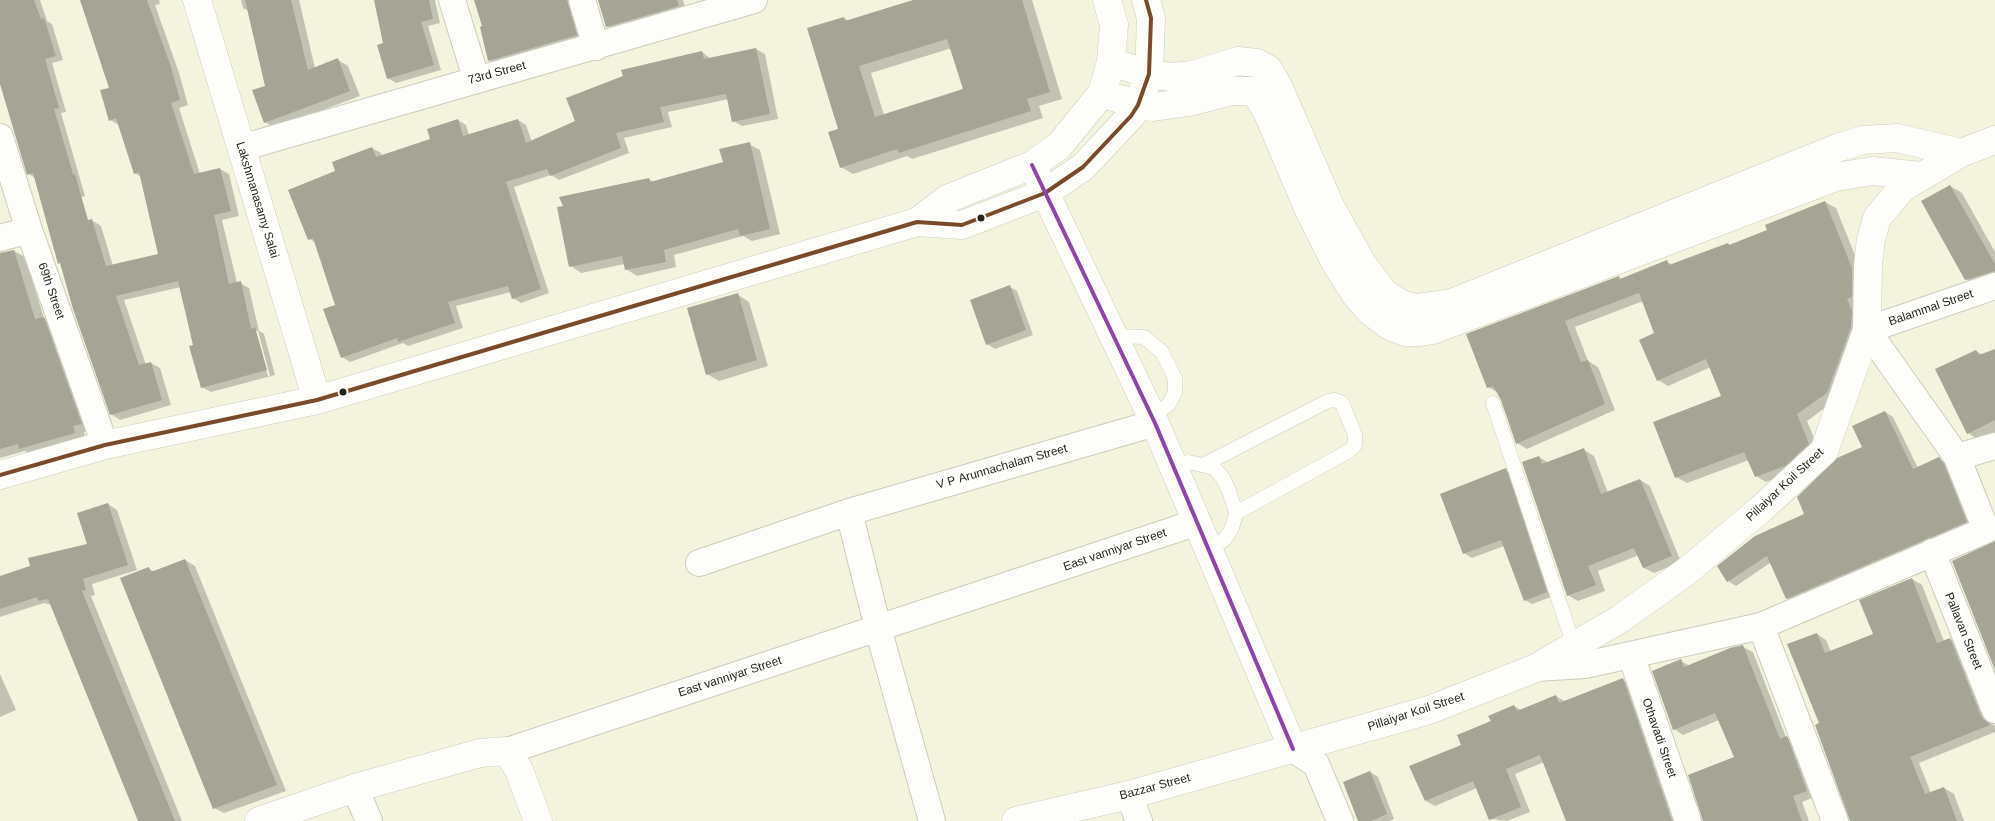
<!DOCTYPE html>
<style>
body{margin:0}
canvas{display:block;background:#f3f3de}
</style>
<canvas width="1995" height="821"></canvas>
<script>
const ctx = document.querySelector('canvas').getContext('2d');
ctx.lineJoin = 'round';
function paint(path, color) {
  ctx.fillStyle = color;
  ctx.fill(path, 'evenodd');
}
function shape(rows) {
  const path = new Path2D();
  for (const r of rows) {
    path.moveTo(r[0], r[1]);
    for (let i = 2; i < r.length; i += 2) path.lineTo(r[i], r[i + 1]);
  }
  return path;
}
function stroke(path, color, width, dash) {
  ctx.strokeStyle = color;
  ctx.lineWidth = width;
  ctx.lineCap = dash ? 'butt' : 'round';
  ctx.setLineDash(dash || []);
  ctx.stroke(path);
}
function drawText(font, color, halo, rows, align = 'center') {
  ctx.font = font + ' Helvetica,sans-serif';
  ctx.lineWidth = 5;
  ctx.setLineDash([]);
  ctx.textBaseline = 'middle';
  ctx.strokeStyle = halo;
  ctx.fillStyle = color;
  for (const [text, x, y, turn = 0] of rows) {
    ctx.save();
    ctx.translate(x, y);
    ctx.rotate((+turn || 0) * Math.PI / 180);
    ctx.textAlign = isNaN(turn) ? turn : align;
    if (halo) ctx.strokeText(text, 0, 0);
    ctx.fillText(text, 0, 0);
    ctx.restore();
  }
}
paint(shape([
 [0,0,40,0,47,21,52,24,63,60,52,63,66,112,61,113,85,196,49,205,35,178,29,174,0,82],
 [81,0,159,0,160,4,155,5,179,73,188,105,179,108,200,174,220,169,229,174,239,216,222,220,237,283,240,283,249,288,259,331,264,334,275,375,211,392,202,387,181,287,124,300,146,365,151,363,160,368,171,405,120,420,111,414,93,221,101,226,113,266,160,255,141,177,135,173,119,125,110,120,110,89],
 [255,331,258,331,270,376,268,376],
 [241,0,299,0,315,68,338,60,348,66,360,96,275,128,265,122,267,86,249,11,243,8],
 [375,0,435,0,440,23,428,26,441,70,396,83,388,78,385,44],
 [475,0,576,0,584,40,497,65,489,60,484,27],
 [598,0,683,0,686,10,614,31,607,26],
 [924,0,1032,0,1062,99,1039,106,1043,118,912,159,907,156,853,174,841,167,839,130,844,18,849,21],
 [952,48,964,90,884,115,871,73],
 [756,49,765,54,778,119,742,126,733,121,729,99,668,112,672,127,624,138,629,153,559,180,551,175,514,187,549,293,521,303,513,298,511,292,456,306,463,328,408,346,403,343,350,362,342,357,337,306,316,243,309,239,372,148,381,153,382,156,432,140,458,120,466,125,469,135,518,120,526,125,532,142,576,122,702,52,711,59],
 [749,144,760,150,780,234,752,241,743,236,674,255,676,267,637,276,626,269,625,264,581,273,571,266,649,179,654,182,724,163],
 [1950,186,1962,193,1995,252,1995,280,1978,286,1966,279],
 [1825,202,1836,208,1863,275,1862,317,1837,399,1807,421,1819,450,1796,471,1766,482,1756,476,1749,460,1687,483,1676,477,1723,397,1711,367,1668,386,1658,380,1656,334,1643,301,1575,327,1588,361,1598,367,1615,410,1527,449,1517,443,1499,393,1488,387,1468,335,1618,278,1622,279,1667,262,1673,265,1728,244,1731,246,1769,231],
 [14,251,25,257,44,318,55,325,92,430,84,432,86,439,32,455,25,451,0,458,0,253],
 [1010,287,1017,291,1033,335,995,349,987,344],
 [738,295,749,302,768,366,719,381,707,374],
 [1995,350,1995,432,1979,440,1968,433,1976,351,1983,355],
 [1885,412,1893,417,1918,468,1939,459,1947,463,1974,527,1795,603,1787,598,1770,563,1736,586,1728,581,1806,515,1864,447],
 [1584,450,1594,456,1608,493,1640,480,1650,486,1681,562,1654,573,1644,568,1639,555,1598,571,1605,591,1578,601,1568,595,1539,457,1549,463],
 [1505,470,1513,474,1554,596,1532,604,1525,600,1504,546,1472,558,1464,553],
 [108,504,117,510,137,570,92,584,95,595,91,596,182,821,139,821,52,605,44,603,0,617,0,577,88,545],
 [185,560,195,566,286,791,224,813,214,808,149,569,155,572],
 [1912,579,1922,585,1944,641,1950,639,1960,645,1991,723,1995,726,1995,732,1919,763,1931,793,1944,788,1954,794,1964,821,1851,821,1820,724,1817,634,1826,640,1831,652,1874,635],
 [1743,647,1753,652,1786,737,1796,743,1817,796,1802,802,1809,821,1703,821,1736,757,1719,720,1683,735,1674,729,1681,661,1690,666],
 [0,674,16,710,0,717],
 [1623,680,1632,685,1679,821,1569,821,1544,762,1515,774,1530,812,1507,821,1490,819,1477,788,1435,806,1426,801,1462,745,1514,706,1521,710,1556,696,1566,702],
 [1370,772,1378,777,1394,819,1389,821,1360,821]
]), '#0003');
paint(shape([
 [0,0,34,0,41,19,44,18,56,56,45,59,59,108,54,109,73,174,75,174,88,220,92,219,106,266,158,254,139,172,134,174,116,118,109,121,100,90,109,88,80,0,147,0,171,67,180,100,171,103,194,174,220,168,231,211,214,215,229,284,241,281,251,329,255,327,267,370,201,388,189,346,193,345,178,281,116,296,139,365,151,362,162,400,110,415,73,309,60,263,58,264,33,173,27,175,0,84],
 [245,0,291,0,308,70,338,58,350,91,264,123,252,90,265,86],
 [374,0,429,0,433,19,421,22,434,65,387,79,377,45,383,43],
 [474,0,567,0,577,35,488,61,480,27,482,26],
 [598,0,677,0,679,6,606,27],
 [913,0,1022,0,1050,92,1027,99,1031,111,899,153,897,149,840,168,828,132,838,129,807,28,844,17,845,21],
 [947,39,963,89,875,117,859,66],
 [756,48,770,114,732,122,726,94,660,107,664,122,616,133,621,148,550,176,547,169,506,182,541,289,512,299,508,286,448,302,455,323,398,342,397,338,341,358,323,309,335,305,313,238,308,240,288,190,335,171,332,162,372,147,376,157,430,139,427,129,458,119,463,136,518,119,526,143,575,121,566,98,623,76,621,70,702,51,704,59],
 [750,142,770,229,740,236,738,229,664,250,666,262,625,270,622,256,569,267,557,207,563,206,559,197,649,178,650,182,723,162,719,149],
 [1950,185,1995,264,1995,271,1965,280,1921,201],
 [1825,201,1852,268,1852,297,1847,299,1852,310,1851,327,1827,393,1797,414,1809,444,1785,466,1755,477,1744,452,1675,478,1653,422,1721,396,1706,359,1657,381,1639,340,1654,333,1639,293,1565,321,1581,362,1588,360,1605,404,1516,444,1501,400,1493,386,1487,388,1466,334,1619,276,1620,279,1667,260,1669,265,1728,243,1729,245,1767,230,1765,225],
 [14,250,35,319,44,317,82,424,73,426,75,433,19,449,18,444,0,449,0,253],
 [1010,285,1026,330,986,345,970,300],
 [738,293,757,360,706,375,687,308],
 [1995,349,1995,420,1967,434,1935,369,1976,350,1979,355],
 [1885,411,1913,469,1939,457,1944,464,1967,522,1786,599,1767,556,1727,582,1717,566,1755,536,1804,514,1797,497,1837,458,1862,447,1852,426],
 [1584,448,1601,494,1640,479,1672,556,1643,568,1634,548,1588,566,1596,585,1567,596,1522,462,1539,456,1542,464],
 [1506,468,1547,592,1524,601,1501,540,1463,554,1440,494],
 [108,503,128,565,83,579,86,590,82,591,175,821,138,821,48,599,38,601,37,597,0,609,0,576,30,566,28,558,87,544,77,513],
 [1995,541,1995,670,1952,561],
 [185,559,277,785,213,809,120,578,149,567,151,572],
 [1912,578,1937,643,1950,638,1981,716,1990,725,1910,757,1925,794,1944,787,1957,821,1850,821,1815,725,1819,723,1787,644,1817,633,1825,653,1873,634,1859,600],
 [1743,645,1780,739,1787,736,1807,791,1793,796,1802,821,1703,821,1688,775,1734,757,1715,713,1673,730,1652,671,1681,659,1684,667,1730,648],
 [1623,678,1672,821,1566,821,1540,755,1506,769,1521,807,1489,820,1473,781,1425,801,1409,766,1461,745,1457,735,1491,721,1488,716,1514,705,1517,711,1556,695,1559,703],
 [1370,771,1387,814,1371,821,1358,821,1343,782]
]), '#a5a495');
const lane = shape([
 [1114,336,1144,337,1162,352,1170,368,1175,379,1175,392,1169,404,1161,410,1150,413],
 [1493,403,1574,646],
 [1173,465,1189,462,1214,468,1223,478,1229,491,1236,513,1232,528,1225,539,1210,549],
 [1203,465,1328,401,1335,400,1342,403,1355,435,1355,445,1349,451,1236,513]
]);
const street = shape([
 [452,0,476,78],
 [582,0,596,47],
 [0,137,29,230,105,445],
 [241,148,754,0],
 [0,238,29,230],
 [1957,457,1995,446],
 [849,512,1155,423],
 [1932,552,1995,710],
 [699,563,849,512,878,628,932,821],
 [1761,626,1986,530,1957,457,1867,330,1995,286],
 [1631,655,1688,821],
 [1536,668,1585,665,1761,626,1835,821],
 [1293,749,1316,764,1340,821],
 [507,751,1198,522],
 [355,788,369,821],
 [1129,795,1139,821]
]);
const secondary = shape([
 [197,0,317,400],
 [1111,62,1149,74,1172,77,1192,75,1238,61,1257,63,1268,69,1278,86,1330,206,1363,265,1384,293,1403,305,1416,308,1452,303,1840,147,1863,140,1897,138,1961,153],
 [1102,93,1138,105,1153,107,1189,102,1232,91,1251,91,1258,97,1267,111,1309,210,1334,260,1356,295,1371,312,1390,326,1405,332,1420,332,1433,330,1836,177,1872,171,1921,176],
 [1032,165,1155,423,1293,749],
 [917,222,947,199,1032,165,1059,146,1102,93,1111,62,1114,25,1107,0],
 [0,475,105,445,317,400,917,222,962,225,1045,193,1083,167,1131,116,1138,105,1149,74,1151,18,1146,0],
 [259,821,355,788,480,753,507,751,519,770,538,821],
 [1016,821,1129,795,1429,710,1536,668,1620,619,1687,571,1761,509,1824,451,1867,330,1868,265,1871,239,1877,218,1902,188,1961,153,1995,140]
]);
stroke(lane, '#ccccbc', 15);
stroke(street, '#ccccbc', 28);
stroke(secondary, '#ccccbc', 29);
stroke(lane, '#fdfdfa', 14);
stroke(street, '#fdfdfa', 26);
stroke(secondary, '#fdfdfa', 28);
stroke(shape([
 [0,475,105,445,317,400,917,222,962,225,1045,193,1083,167,1131,116,1138,105,1149,74,1151,18,1146,0]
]), '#7a4b2a', 4);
stroke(shape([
 [1032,165,1155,423,1293,749]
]), '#8e44ad', 4);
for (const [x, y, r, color] of [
 [981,218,4.5,"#252517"],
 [343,392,4.5,"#252517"]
]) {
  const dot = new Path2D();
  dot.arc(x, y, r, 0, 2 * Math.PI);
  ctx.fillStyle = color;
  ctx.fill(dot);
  stroke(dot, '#fff', 2);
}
drawText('12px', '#252517', '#fff', [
 ["73rd Street",497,73,-15],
 ["Lakshmanasamy Salai",257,200,73],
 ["69th Street",51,291,71],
 ["Balammal Street",1931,308,-19],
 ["V P Arunnachalam Street",1002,467,-16],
 ["Pillaiyar Koil Street",1785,485,-43],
 ["East vanniyar Street",1115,550,-19],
 ["Pallavan Street",1963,631,68],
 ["East vanniyar Street",730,677,-18],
 ["Pillaiyar Koil Street",1416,712,-18],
 ["Othavadi Street",1659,738,71],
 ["Bazzar Street",1155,787,-15]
]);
</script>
